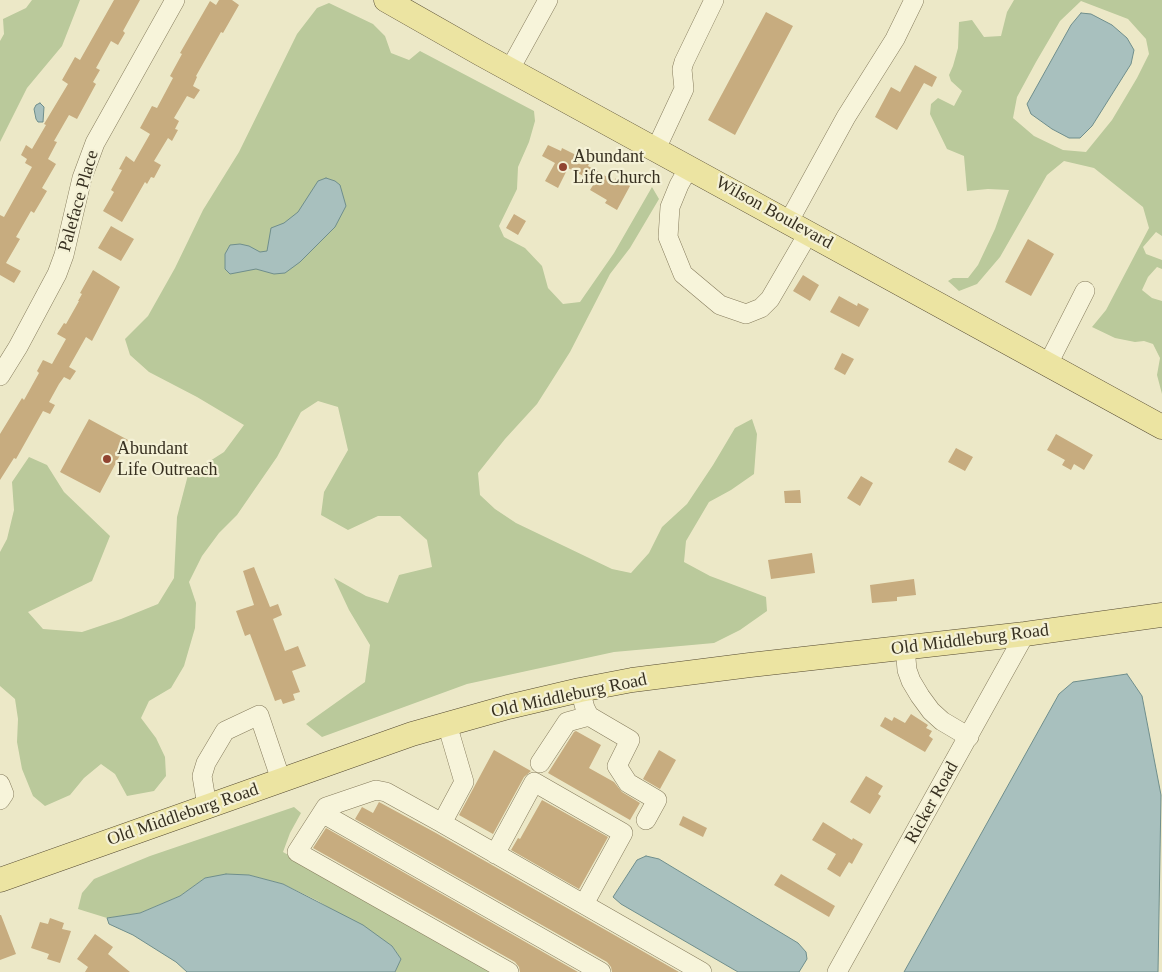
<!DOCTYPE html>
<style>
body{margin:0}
canvas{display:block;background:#ece8c7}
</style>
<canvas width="1162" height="972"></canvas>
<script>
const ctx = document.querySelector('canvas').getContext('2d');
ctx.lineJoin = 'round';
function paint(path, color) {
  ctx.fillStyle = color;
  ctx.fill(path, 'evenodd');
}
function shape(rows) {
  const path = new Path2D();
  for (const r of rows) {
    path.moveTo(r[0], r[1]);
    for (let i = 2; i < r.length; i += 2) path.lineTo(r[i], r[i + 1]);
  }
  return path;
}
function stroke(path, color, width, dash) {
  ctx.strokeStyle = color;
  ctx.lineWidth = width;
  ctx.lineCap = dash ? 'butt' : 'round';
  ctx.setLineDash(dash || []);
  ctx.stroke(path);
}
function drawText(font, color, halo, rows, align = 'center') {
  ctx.font = font + ' "Times New Roman",serif';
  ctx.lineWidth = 4.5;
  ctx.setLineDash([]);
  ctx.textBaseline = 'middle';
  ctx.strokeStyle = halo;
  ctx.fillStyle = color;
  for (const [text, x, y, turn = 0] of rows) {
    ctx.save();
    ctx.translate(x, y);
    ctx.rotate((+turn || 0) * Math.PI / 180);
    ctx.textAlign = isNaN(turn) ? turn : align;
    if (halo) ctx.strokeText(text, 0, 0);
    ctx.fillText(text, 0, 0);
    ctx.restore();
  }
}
paint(shape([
 [32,0,80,0,62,46,27,88,0,142,0,41,4,34,3,19,26,8],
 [1014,0,1162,0,1162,236,1156,232,1143,247,1146,254,1162,260,1162,269,1157,267,1148,277,1142,290,1152,298,1162,301,1162,394,1157,375,1160,358,1153,344,1144,341,1135,342,1115,338,1092,327,1106,310,1149,228,1143,207,1094,168,1064,161,1047,175,1000,257,977,284,959,291,948,281,953,278,968,278,978,265,995,229,1009,190,988,189,967,191,964,156,947,149,930,114,931,104,938,98,954,106,962,91,951,81,949,75,953,66,958,48,959,22,972,20,984,37,1001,36,1007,12],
 [1081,1,1128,19,1146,39,1149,54,1137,78,1112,120,1086,152,1063,150,1034,136,1013,118,1017,97,1036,62,1060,21],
 [329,3,373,24,385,36,391,53,409,60,420,51,534,111,535,121,529,142,518,167,517,189,499,226,504,237,525,248,542,266,548,288,563,304,580,302,614,253,652,187,659,199,630,248,610,274,570,352,537,404,505,439,478,473,480,495,495,509,516,523,612,569,631,573,649,553,662,527,687,504,713,465,735,428,752,419,757,434,754,474,731,490,709,502,686,541,684,562,710,576,766,597,767,611,740,630,714,643,614,652,467,684,322,737,306,724,365,682,370,645,349,610,334,578,366,596,388,603,399,575,432,567,427,540,400,516,378,516,348,530,321,515,324,492,348,450,338,407,318,401,301,412,277,457,237,515,219,533,202,556,189,582,196,603,195,628,184,666,171,688,149,701,141,718,156,738,165,757,166,776,154,791,127,796,115,774,101,764,84,778,70,795,45,806,33,796,22,769,17,742,18,719,15,699,0,686,0,552,7,539,14,510,12,482,29,457,47,465,64,492,110,536,92,581,28,612,43,629,82,632,121,619,158,604,174,578,177,517,188,475,224,452,244,425,197,397,149,372,130,355,125,339,148,316,175,268,203,210,239,152,297,34,317,8],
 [294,807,301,813,290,833,283,852,497,972,395,972,401,959,392,946,318,901,283,884,249,875,205,878,180,896,140,913,107,918,78,909,82,893,94,879,150,856]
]), '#bac99b');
const water = shape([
 [1081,13,1091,14,1112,25,1127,38,1134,50,1131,64,1092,126,1080,138,1069,138,1052,129,1031,114,1027,104,1071,25,1081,13],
 [40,103,44,107,43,122,38,122,36,119,34,109,36,105,40,103],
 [326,178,335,181,340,185,346,206,335,227,300,262,285,273,274,274,256,269,230,274,225,269,225,254,230,245,240,244,249,246,260,252,267,251,271,228,284,223,298,212,318,181,326,178],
 [1127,674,1142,696,1161,795,1158,972,904,972,1059,694,1073,682,1127,674],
 [646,856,659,859,798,943,806,952,807,959,799,972,738,972,621,904,613,897,637,860,646,856],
 [226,874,249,875,283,884,363,925,392,946,401,959,395,972,187,972,176,962,133,935,109,924,107,918,140,913,180,896,205,878,226,874]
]);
paint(water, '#a8c0be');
stroke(water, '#6f8e8c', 1);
paint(shape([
 [114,0,140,0,123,31,125,33,118,45,111,41,96,68,100,70,93,82,96,84,77,119,69,115,54,141,57,142,48,159,56,164,42,188,47,191,34,213,31,211,16,237,20,239,6,263,21,271,14,283,0,275,0,215,4,217,32,167,25,163,27,159,21,155,26,145,32,149,46,125,44,124,68,84,62,80,75,57,80,60],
 [219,0,232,0,239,5,223,33,221,32,196,76,197,77,193,86,200,90,194,99,187,96,174,118,179,121,175,129,178,130,172,141,168,138,154,161,161,165,154,178,151,177,147,184,145,182,122,222,103,211,114,192,111,190,122,170,119,169,126,156,134,162,150,134,140,128,152,106,157,108,173,78,170,76,182,54,180,53,210,1,216,5],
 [766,12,793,26,735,135,708,120],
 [915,65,937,77,932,87,924,83,897,130,875,117,891,87,900,92],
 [548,145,561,151,562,148,590,162,588,166,614,181,616,178,630,186,617,210,605,203,607,200,590,190,595,182,568,168,558,188,545,181,555,163,542,156],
 [514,214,526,221,518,235,506,228],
 [111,226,134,239,121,261,98,248],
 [1028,239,1054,254,1031,296,1005,282],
 [93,270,120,287,92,341,86,337,69,367,76,371,70,380,64,377,59,384,49,402,55,405,50,414,43,411,16,459,14,458,0,480,0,434,22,398,24,400,39,373,37,371,43,360,52,364,66,339,57,334,64,323,66,324,79,301,78,301,82,294,80,293],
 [803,275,819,285,810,301,793,291],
 [839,296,857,306,858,303,869,309,859,327,830,312],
 [842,353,854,359,845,375,834,369],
 [89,419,128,440,100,493,60,472],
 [1056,434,1093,455,1084,470,1074,464,1071,470,1062,465,1065,460,1047,450],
 [956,448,973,457,965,471,948,462],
 [861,476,873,483,860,506,847,498],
 [800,490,801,503,785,503,784,491],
 [812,553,815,573,771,579,768,560],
 [254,567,270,607,278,604,282,615,273,619,285,651,298,646,306,666,292,671,300,692,293,694,295,700,283,704,281,699,275,701,250,634,245,636,236,611,254,605,243,571],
 [914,579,916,595,897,597,897,601,872,603,870,585],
 [911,714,928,725,926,728,932,731,929,736,933,739,925,752,880,726,885,717,892,721,894,717,905,723],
 [576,731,601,745,589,768,614,782,622,792,640,803,630,820,548,773,574,732],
 [494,750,531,771,524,777,493,834,459,815],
 [659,750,676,760,660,789,643,779],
 [866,776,883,786,878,794,881,796,870,814,850,802],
 [542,800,608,837,579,889,511,850,518,838,520,839],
 [379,802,436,833,679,972,612,972,611,967,607,962,355,819,362,807,373,813],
 [683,816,707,828,703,837,679,825],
 [823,822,852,840,853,838,863,844,852,864,849,862,840,877,827,869,836,854,812,840],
 [326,828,578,972,520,972,519,967,515,962,313,848],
 [781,874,835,906,829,917,774,885],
 [0,915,1,915,16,954,0,960],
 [50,918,64,923,62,929,71,931,60,963,47,959,49,954,31,948,40,922,48,924],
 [95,934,113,947,108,954,130,972,85,972,88,967,77,959]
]), '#c7ac7f');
const minor = shape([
 [510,69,548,0],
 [656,149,684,89,682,69,684,62,714,0],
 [689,167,679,185,670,207,668,237,683,274,720,305,746,314,761,308,770,299,809,232],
 [789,221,846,117,895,39,914,0],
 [1048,364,1085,291],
 [0,376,18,347,57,274,64,255,82,178,95,143,175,0],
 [905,647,907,670,911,681,920,696,931,711,942,721,969,737],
 [580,690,585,708,589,716,630,740,617,766,628,783,657,800,646,820],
 [447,724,464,782,442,823,386,792,376,790,326,807,297,852,509,972],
 [540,763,567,722,589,716],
 [0,784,4,794,0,800],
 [207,806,202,776,206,763,225,731,259,715,281,780],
 [322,813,601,972],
 [442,823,702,972],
 [495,854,534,782,623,833,584,904],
 [837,972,1025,634]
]);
const major = shape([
 [386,0,481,54,1162,427],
 [0,880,412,734,508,707,580,690,632,680,750,665,1025,634,1162,615]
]);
stroke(minor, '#867c5d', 20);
stroke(major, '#544931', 25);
stroke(minor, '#f7f4da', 19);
stroke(major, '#ece4a2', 24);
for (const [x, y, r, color] of [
 [563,167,5,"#914431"],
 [107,459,5,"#914431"]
]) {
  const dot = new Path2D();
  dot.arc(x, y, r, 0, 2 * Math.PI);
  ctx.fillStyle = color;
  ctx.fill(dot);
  stroke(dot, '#f4f1d6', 2);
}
drawText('18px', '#373020', '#f4f1d6', [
 ["Abundant",573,157],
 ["Life Church",573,178],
 ["Abundant",117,449],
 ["Life Outreach",117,470]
], 'left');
drawText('18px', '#373020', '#f4f1d6', [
 ["Paleface Place",79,201,-74],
 ["Wilson Boulevard",774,213,29],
 ["Old Middleburg Road",970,640,-7],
 ["Old Middleburg Road",569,696,-12],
 ["Ricker Road",932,803,-61],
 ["Old Middleburg Road",183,815,-19]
]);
</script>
